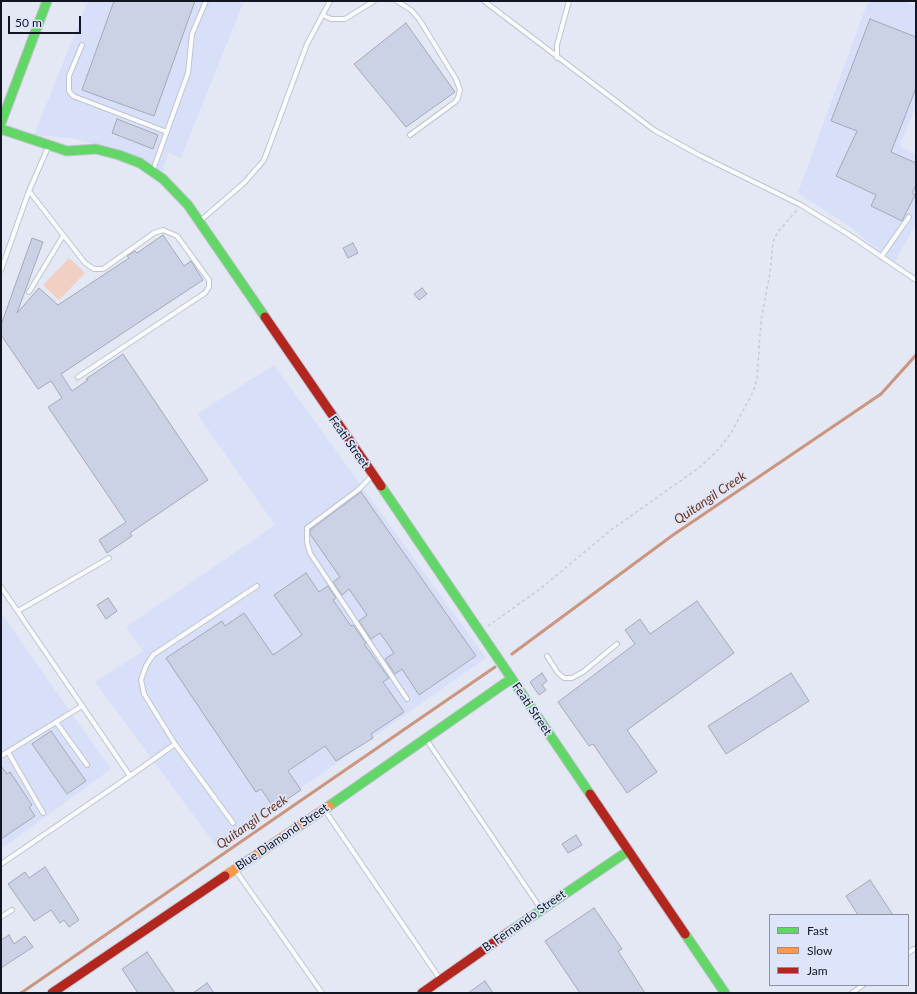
<!DOCTYPE html>
<style>
body{margin:0}
#map{position:relative;width:917px;height:994px;overflow:hidden;background:#e3e8f4;font-family:Lato,sans-serif}
canvas{display:block}
.frame{position:absolute;inset:0;border:2px solid #121622;pointer-events:none}
.legend{position:absolute;left:769px;top:914px;width:140px;height:72px;box-sizing:border-box;background:#dde5fa;border:1px solid #8c92a4;margin:0;padding:5px 7px;list-style:none;font-size:12px;color:#121622}
.legend li{display:flex;align-items:center;gap:8px;height:20px}
.legend b{width:20px;border:1px solid #8c92a4}
.scale{position:absolute;left:8px;top:16px;width:73px;height:18px;box-sizing:border-box;border:2px solid #121622;border-top:0;padding-left:5px;font-size:12px;line-height:14px;white-space:nowrap;color:#121622;-webkit-text-stroke:3px #dde5fa;paint-order:stroke}
</style>
<div id="map">
<canvas width="917" height="994"></canvas>
<div class="frame"></div>
<ul class="legend">
<li><b style="height:5px;background:#63d668"></b>Fast</li>
<li><b style="height:5px;background:#ff974d"></b>Slow</li>
<li><b style="height:5px;background:#b3261e"></b>Jam</li>
</ul>
<div class="scale">50 m</div>
</div>
<script>
const ctx = document.querySelector('canvas').getContext('2d');
ctx.lineJoin = 'round';
function paint(path, color) {
  ctx.fillStyle = color;
  ctx.fill(path, 'evenodd');
}
function shape(rows) {
  const path = new Path2D();
  for (const r of rows) {
    path.moveTo(r[0], r[1]);
    for (let i = 2; i < r.length; i += 2) path.lineTo(r[i], r[i + 1]);
  }
  return path;
}
function stroke(path, color, width, dash) {
  ctx.strokeStyle = color;
  ctx.lineWidth = width;
  ctx.lineCap = dash ? 'butt' : 'round';
  ctx.setLineDash(dash || []);
  ctx.stroke(path);
}
function drawText(font, color, halo, rows, align = 'center') {
  ctx.font = font + ' Lato,sans-serif';
  ctx.lineWidth = 3.5;
  ctx.setLineDash([]);
  ctx.textBaseline = 'middle';
  ctx.strokeStyle = halo;
  ctx.fillStyle = color;
  for (const [text, x, y, turn = 0] of rows) {
    ctx.save();
    ctx.translate(x, y);
    ctx.rotate((+turn || 0) * Math.PI / 180);
    ctx.textAlign = isNaN(turn) ? turn : align;
    if (halo) ctx.strokeText(text, 0, 0);
    ctx.fillText(text, 0, 0);
    ctx.restore();
  }
}
paint(shape([
 [88,1,244,1,181,158,168,153,163,171,106,147,71,138,34,135],
 [868,1,902,1,916,6,916,106,900,146,916,155,916,224,894,263,850,227,798,193],
 [274,365,486,658,217,847,95,682,143,651,126,627,275,525,197,414],
 [1,613,111,769,1,849]
]), '#d7e0f8');
paint(shape([
 [69,258,85,273,59,300,43,285]
]), '#f1cfc3');
stroke(shape([
 [512,654,673,535,881,394,916,355],
 [21,993,495,667]
]), '#cb957e', 3);
const building = shape([
 [114,1,195,1,154,116,82,90,114,1],
 [870,19,916,37,916,88,891,152,916,163,916,185,912,193,915,195,902,221,871,206,876,195,836,176,857,131,831,121,870,19],
 [406,23,455,92,406,127,354,64,406,23],
 [117,119,158,135,153,149,112,133,117,119],
 [163,235,184,266,191,261,203,280,61,374,72,391,88,380,86,379,123,354,208,480,130,533,132,536,107,553,99,540,126,522,48,407,62,398,51,381,38,389,1,335,1,325,32,238,43,242,17,313,39,288,58,305,129,258,127,256,135,251,137,253,163,235],
 [353,243,358,253,348,258,343,248,353,243],
 [422,288,427,294,419,300,414,294,422,288],
 [361,492,476,656,419,695,402,669,395,674,385,659,394,653,380,633,371,639,359,621,367,615,349,589,342,595,333,582,340,577,310,534,310,530,361,492],
 [306,573,319,592,328,586,336,598,333,600,351,626,353,625,366,643,364,644,389,678,383,682,404,712,371,734,373,738,336,761,325,746,288,771,301,790,274,808,261,789,256,792,166,658,222,621,225,626,244,613,273,655,302,635,274,595,306,573],
 [108,598,117,611,106,619,97,605,108,598],
 [697,601,734,653,627,730,657,772,627,793,593,744,589,746,558,702,635,644,625,630,640,619,650,634,697,601],
 [542,673,547,681,542,685,546,690,539,695,530,682,542,673],
 [791,673,809,701,726,754,708,726,791,673],
 [51,731,86,781,67,794,32,744,51,731],
 [1,766,7,774,10,772,32,805,29,807,35,816,1,839,1,766],
 [576,835,582,845,568,853,562,844,576,835],
 [45,867,79,920,69,927,64,920,60,923,51,910,34,921,8,884,25,872,29,878,45,867],
 [870,880,893,915,858,915,846,896,870,880],
 [594,908,622,949,618,951,645,993,580,993,545,941,594,908],
 [9,935,14,944,25,936,33,947,1,968,1,940,9,935],
 [147,952,175,993,138,993,122,969,147,952],
 [485,981,493,993,468,993,485,981],
 [207,983,214,993,193,993,207,983]
]);
paint(building, '#cbd2e6');
stroke(building, '#a5a9b5', 1);
const lane = shape([
 [397,1,411,10,419,19,456,79,460,90,458,98,455,102,410,135],
 [484,1,654,130,699,155,801,205,848,234,916,280],
 [323,15,331,19,345,19,374,1],
 [82,45,69,76,69,91,73,96,167,132],
 [557,58,557,45,569,1],
 [153,170,188,73,192,34,206,1],
 [29,191,85,263,94,269,103,269,154,233,163,230,177,236,209,280,209,287,205,293,78,377],
 [200,221,245,182,264,160,307,44,330,1],
 [881,257,909,217],
 [1,270,29,191,49,145],
 [29,292,63,236],
 [372,476,358,490,307,528,307,542,310,553,407,699],
 [1,587,130,776,1,864],
 [18,611,109,558],
 [547,656,558,673,564,678,572,678,583,672,617,644],
 [56,722,87,765],
 [426,739,541,909],
 [8,752,43,813],
 [1,756,82,706],
 [130,776,175,744],
 [324,809,440,979],
 [233,823,175,744,144,694,141,680,146,666,153,655,257,586],
 [236,871,322,993],
 [1,917,12,910],
 [908,953,914,949],
 [852,993,863,985]
]);
const fast = shape([
 [1,123,47,1],
 [1,129,67,151,96,149,119,155,140,163,163,179,188,205,265,317],
 [381,486,590,794],
 [329,806,511,679],
 [509,932,628,851],
 [685,934,725,993]
]);
const slow = shape([
 [225,876,329,806]
]);
const jam = shape([
 [265,317,381,486],
 [590,794,685,934],
 [52,993,225,876],
 [422,993,509,932]
]);
stroke(lane, '#c0c4d0', 6);
stroke(fast, '#c0c4d0', 11);
stroke(slow, '#c0c4d0', 11);
stroke(jam, '#c0c4d0', 11);
stroke(shape([
 [488,626,540,589,611,530,700,467,718,450,731,433,753,392,757,379,761,321,770,273,773,242,777,233,797,210]
]), '#c8cacf', 1.5, [3, 3]);
stroke(lane, '#fbfcfd', 4);
stroke(fast, '#63d668', 9);
stroke(slow, '#ff974d', 9);
stroke(jam, '#b3261e', 9);
drawText('12px', '#121622', '#dde5fa', [
 ["Feati Street",349,442,55],
 ["Feati Street",532,709,56],
 ["Blue Diamond Street",282,837,-34],
 ["B. Fernando Street",524,921,-35]
]);
drawText('italic 13px', '#6b361b', '#dde5fa', [
 ["Quitangil Creek",710,498,-34],
 ["Quitangil Creek",252,822,-35]
]);
</script>
